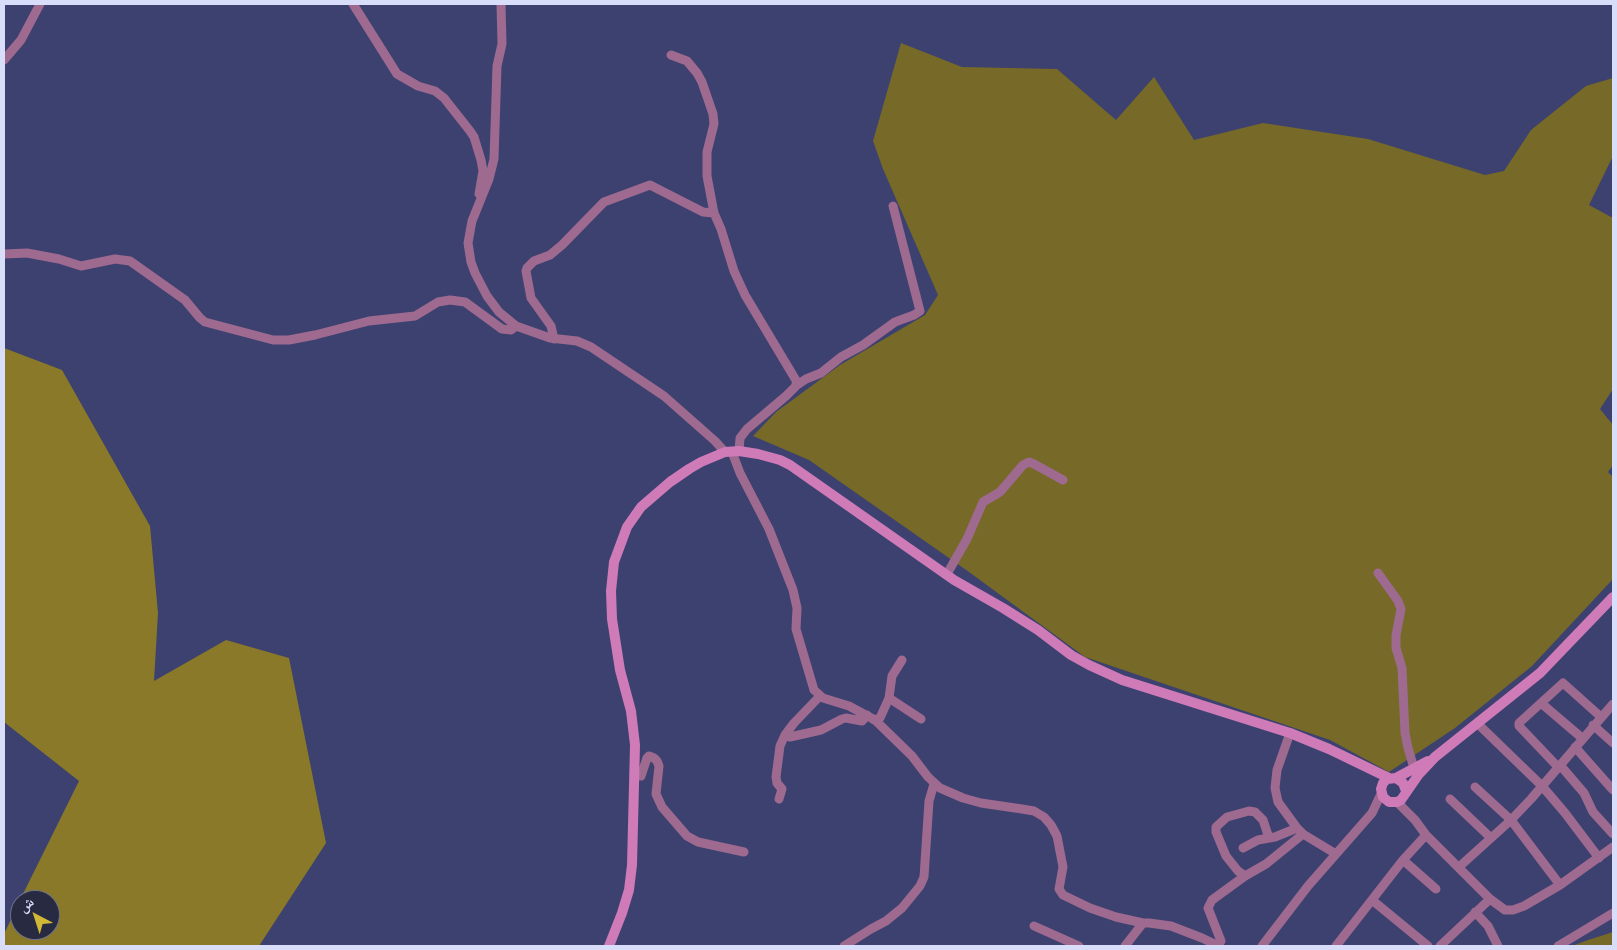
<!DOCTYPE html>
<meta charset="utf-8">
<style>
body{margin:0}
#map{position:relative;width:1617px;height:950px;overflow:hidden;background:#3c4170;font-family:Arial,"Noto Naskh Arabic",sans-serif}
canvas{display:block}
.frame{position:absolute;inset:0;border:5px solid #d8ddfa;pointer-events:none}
.north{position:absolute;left:10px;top:890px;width:50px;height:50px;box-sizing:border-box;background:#272a40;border:1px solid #6e728a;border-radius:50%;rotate:320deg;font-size:14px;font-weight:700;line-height:20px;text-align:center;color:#d8ddfa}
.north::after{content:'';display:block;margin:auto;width:18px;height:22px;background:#d1b736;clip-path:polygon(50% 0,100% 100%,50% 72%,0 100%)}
</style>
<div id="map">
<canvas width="1617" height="950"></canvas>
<div class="frame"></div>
<div class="north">ش</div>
</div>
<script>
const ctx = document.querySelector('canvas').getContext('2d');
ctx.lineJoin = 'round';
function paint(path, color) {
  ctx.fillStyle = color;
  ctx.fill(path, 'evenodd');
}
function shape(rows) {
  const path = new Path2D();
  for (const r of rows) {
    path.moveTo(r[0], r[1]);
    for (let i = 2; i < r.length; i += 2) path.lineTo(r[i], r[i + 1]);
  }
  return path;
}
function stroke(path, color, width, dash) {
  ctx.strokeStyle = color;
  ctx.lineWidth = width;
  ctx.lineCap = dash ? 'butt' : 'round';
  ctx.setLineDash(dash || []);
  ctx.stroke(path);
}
paint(shape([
 [901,43,962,67,1057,69,1116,120,1154,77,1194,140,1263,123,1368,139,1485,175,1504,171,1531,130,1586,86,1613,78,1613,156,1589,205,1613,218,1613,389,1600,409,1613,425,1613,465,1608,472,1613,477,1613,579,1532,666,1455,728,1389,772,1330,740,1085,657,969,572,809,460,753,436,776,412,840,365,925,315,938,295,883,169,873,141],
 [1613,932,1613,946,1572,946,1588,940]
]), '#776927');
paint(shape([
 [4,348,62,370,150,526,158,613,154,681,226,640,289,658,326,843,259,946,4,946,4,934,20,901,20,930,50,930,50,900,20,900,79,781,4,722]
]), '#8a7928');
stroke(shape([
 [353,4,397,74,418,86,435,91,444,98,470,131,474,137,481,160,483,171,479,194],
 [501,4,502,44,497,66,494,159,489,179,472,221,468,243,471,262,475,273,487,296,499,312,516,326,550,338,577,341,591,347,664,396,715,441,725,452],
 [671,55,687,61,697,73,702,82,713,114,714,124,707,152,707,176,714,213,721,229,734,271,745,295,797,382,795,387,786,396,747,429,740,438,739,451],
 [4,60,21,40,40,4],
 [4,254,27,253,59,259,81,266,115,259,130,261,185,300,200,318,205,322,273,340,289,340,315,335,369,321,415,316,438,302,450,300,465,302,502,329,511,330,516,326],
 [554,339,551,326,531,298,526,271,527,268,534,261,550,255,562,245,604,202,650,185,703,212,714,213],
 [797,385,806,379,821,373,841,357,863,345,895,322,914,315,920,311,893,206],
 [732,452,740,473,769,529,793,590,797,608,796,629,814,690,823,698,849,706,875,720,912,756,928,777,940,788,963,798,981,803,1022,809,1034,811,1044,817,1051,825,1057,836,1063,867,1059,889,1063,895,1090,908,1116,917,1143,923],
 [1378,573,1398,601,1401,609,1396,635,1396,648,1402,668,1405,733,1408,748,1414,768],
 [947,574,967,539,983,502,1000,492,1023,465,1029,462,1034,464,1063,480],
 [889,698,921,719],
 [1541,703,1582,738],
 [874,720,880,718,889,698,892,676,902,660],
 [1478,724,1542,786,1565,813,1599,858],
 [1593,725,1613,743],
 [1290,733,1277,770,1275,788,1278,802,1297,828],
 [785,735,790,737,821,730,842,719,846,718,862,721,867,715],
 [1575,747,1613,790],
 [1560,765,1584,793,1593,812,1613,834],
 [1558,767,1519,726,1519,723,1563,683,1601,717],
 [634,776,641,776,647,758,649,756,654,758,657,761,659,766,656,794,662,807,687,836,698,842,744,852],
 [1475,787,1511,820,1560,885],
 [779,799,782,789,777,783,776,777,780,746,785,735,794,723,820,696],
 [1450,799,1491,838],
 [1397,802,1415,820,1426,835,1490,899,1505,910,1513,910,1524,906,1560,885,1613,847],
 [1243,848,1258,840,1275,837,1297,828,1303,834,1336,854],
 [1403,860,1436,889],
 [1459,867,1511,820,1531,799,1613,704],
 [1245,876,1238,871,1226,856,1216,832,1216,827,1227,817,1249,811,1255,812,1263,820,1269,838],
 [1372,900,1428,946],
 [1475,912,1488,926,1498,946],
 [1034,926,1079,946],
 [844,946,871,929,886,921,902,908,920,886,924,877,929,801,934,784],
 [1125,946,1143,923,1149,923,1171,926,1202,938,1219,946],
 [1218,946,1221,941,1208,908,1212,900,1245,876,1266,864,1303,834],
 [1262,946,1308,886,1372,813,1381,794],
 [1336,946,1403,860,1426,835],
 [1440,946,1490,899],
 [1558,946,1613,913]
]), '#9e6a8f', 9);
stroke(shape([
 [1396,778,1428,761],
 [1406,791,1403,783,1396,778,1387,779,1383,783,1381,789,1383,797,1389,802,1397,802,1401,800,1419,774,1435,757,1540,673,1613,597],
 [609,946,622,913,629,890,632,865,635,745,631,711,620,670,612,619,611,591,614,562,627,527,641,507,670,482,689,469,701,462,725,452,739,451,758,454,780,460,790,465,954,580,1003,608,1038,630,1071,655,1089,665,1122,680,1290,733,1329,749,1389,778]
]), '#ce7bb8', 10);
</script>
